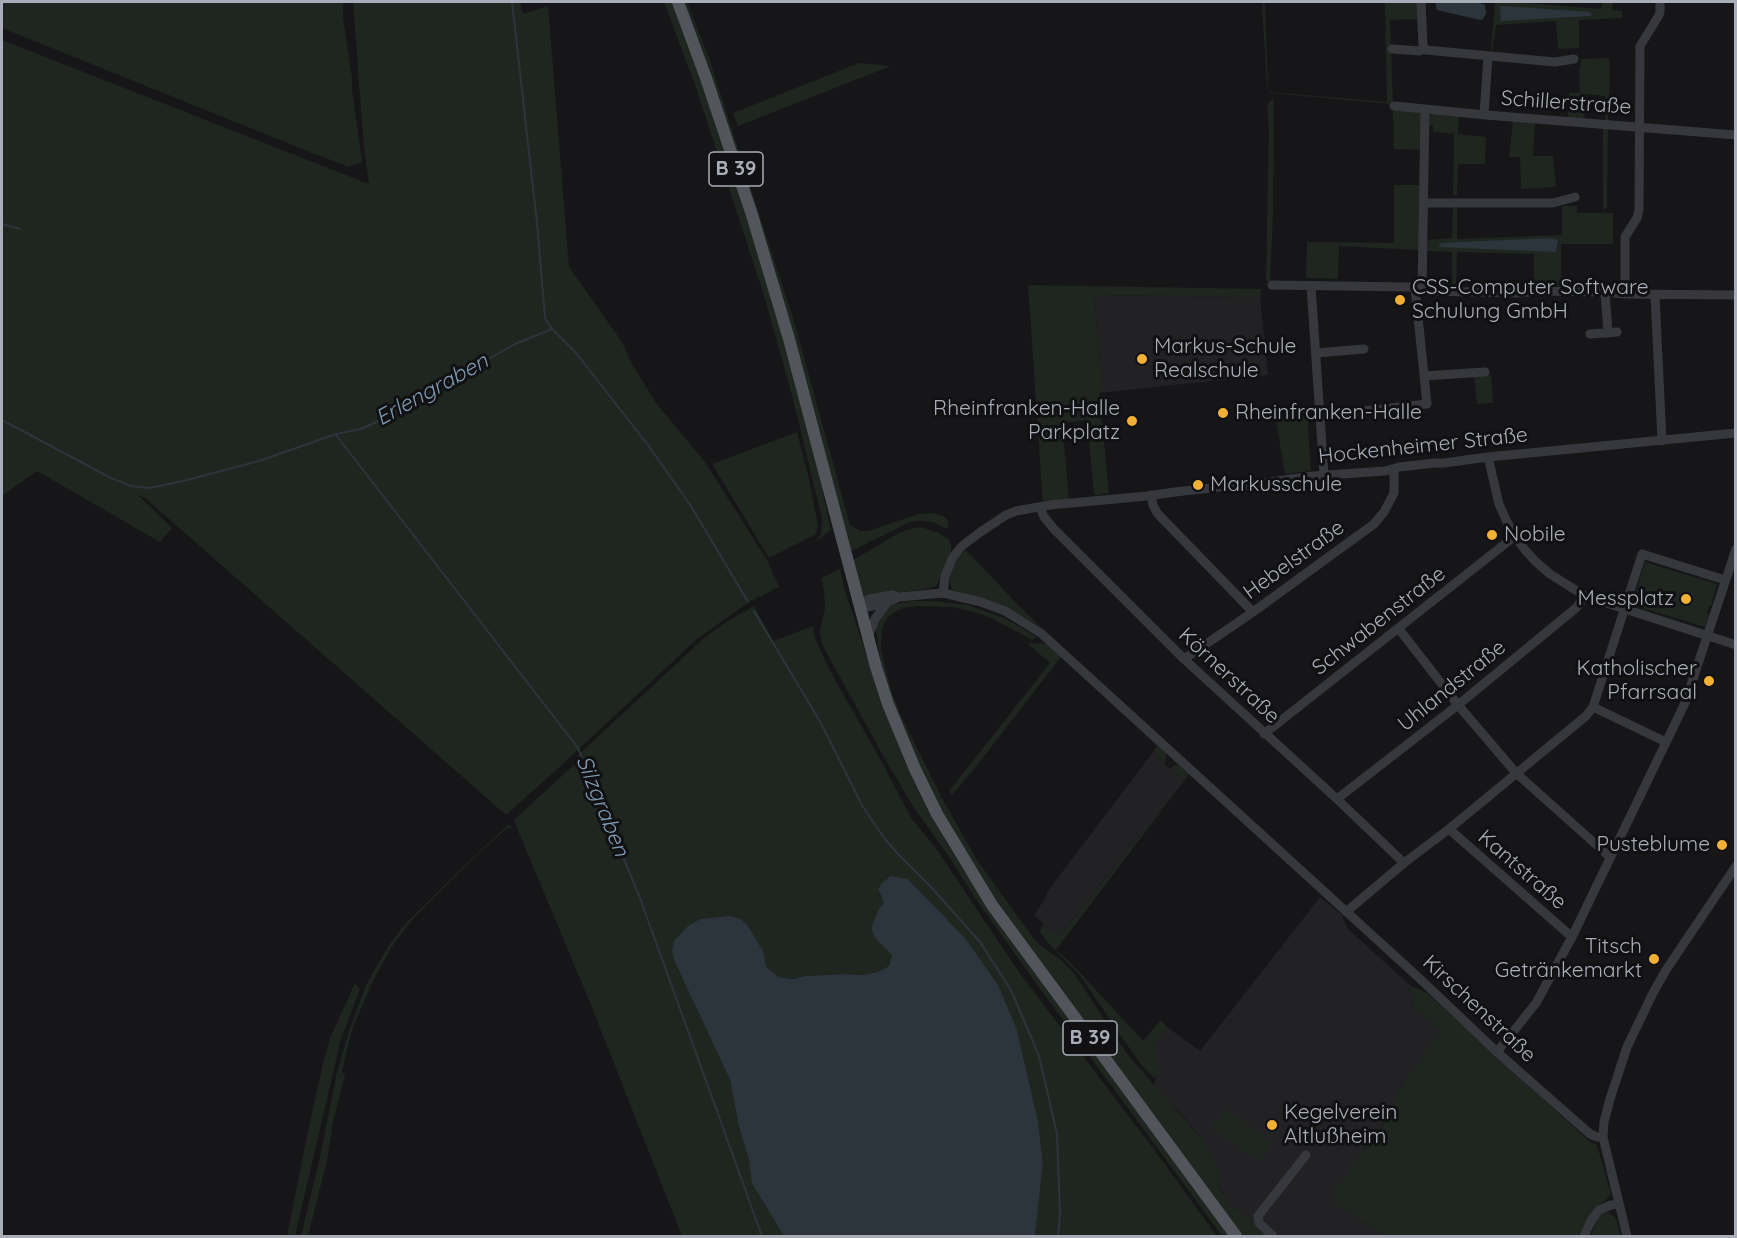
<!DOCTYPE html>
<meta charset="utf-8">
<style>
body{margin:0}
#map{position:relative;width:1737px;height:1238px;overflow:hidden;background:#161618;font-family:Quicksand,sans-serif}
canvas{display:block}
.frame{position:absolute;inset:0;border:3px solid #a8adb8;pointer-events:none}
</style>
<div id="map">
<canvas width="1737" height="1238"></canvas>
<div class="frame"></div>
</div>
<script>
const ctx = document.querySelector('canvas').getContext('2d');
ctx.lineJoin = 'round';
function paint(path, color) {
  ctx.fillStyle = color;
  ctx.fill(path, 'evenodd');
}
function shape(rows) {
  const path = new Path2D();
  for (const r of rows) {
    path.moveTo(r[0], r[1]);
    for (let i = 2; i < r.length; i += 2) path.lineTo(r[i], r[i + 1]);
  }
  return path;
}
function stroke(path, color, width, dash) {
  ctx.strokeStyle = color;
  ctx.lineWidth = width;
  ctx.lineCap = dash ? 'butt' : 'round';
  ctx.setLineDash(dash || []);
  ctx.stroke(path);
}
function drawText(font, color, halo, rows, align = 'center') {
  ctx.font = font + ' Quicksand,sans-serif';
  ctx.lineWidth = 6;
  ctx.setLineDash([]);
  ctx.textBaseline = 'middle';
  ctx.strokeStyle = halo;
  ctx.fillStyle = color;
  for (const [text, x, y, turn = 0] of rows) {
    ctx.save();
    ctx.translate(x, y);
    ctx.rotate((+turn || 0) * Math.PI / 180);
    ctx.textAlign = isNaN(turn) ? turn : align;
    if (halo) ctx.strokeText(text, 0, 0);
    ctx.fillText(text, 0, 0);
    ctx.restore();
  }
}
paint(shape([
 [1094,295,1260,297,1268,375,1099,393,1102,385],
 [1153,752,1167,767,1173,770,1184,781,1058,937,1034,915,1045,899,1047,892],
 [1320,897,1341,914,1348,929,1411,986,1409,989,1414,999,1410,1004,1441,1032,1393,1097,1396,1099,1390,1115,1335,1191,1338,1194,1332,1201,1385,1236,1268,1236,1239,1211,1230,1206,1218,1183,1221,1174,1203,1140,1182,1115,1154,1086,1156,1075,1153,1047,1167,1027,1200,1051]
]), '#222225');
paint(shape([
 [2,2,343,2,343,18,352,77,352,89,362,162,349,167,315,154,2,28],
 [353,2,520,2,523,14,548,6,569,267,622,342,632,364,656,403,705,462,767,560,779,587,749,602,697,639,565,762,506,815,145,498,137,494,172,528,160,542,37,471,2,496,2,40,369,184,364,148],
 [664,2,673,2,700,77,767,279,809,430,831,530,816,541,821,533,822,519,793,399,763,292,694,82],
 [681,2,687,2,709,58,742,161,794,321,850,525,861,531,868,531,919,514,932,513,943,516,947,519,949,525,948,528,944,528,933,522,921,521,910,522,851,551],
 [1262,2,1265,2,1268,89,1270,92,1386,102,1387,101,1385,2,1417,2,1418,19,1390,20,1393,104,1270,93,1267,87],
 [1495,2,1511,2,1601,9,1602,2,1613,2,1612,10,1622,11,1622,18,1579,20,1579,48,1558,49,1556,21,1496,25,1492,52,1491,50],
 [1609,58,1610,76,1608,122,1605,121,1605,96,1587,94,1584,120,1568,118,1569,93,1580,93,1579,67,1581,67,1581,59],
 [859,63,891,66,738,126,733,113],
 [1274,98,1273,214,1270,282,1267,281,1266,276,1269,128,1267,108,1269,102],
 [1393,108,1420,113,1422,115,1422,150,1394,149],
 [1432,114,1459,116,1458,134,1486,137,1485,164,1458,164,1457,195,1453,195,1454,134,1433,132,1433,126,1429,126,1429,117],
 [1513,121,1535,123,1533,156,1553,156,1556,187,1521,189,1520,157,1509,157],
 [1603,129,1608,129,1607,209,1603,209],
 [1394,185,1419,185,1419,250,1339,246,1338,279,1306,278,1307,242,1394,243],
 [1453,206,1457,206,1457,239,1562,235,1562,206,1577,206,1577,213,1613,213,1613,244,1561,244,1561,286,1534,286,1534,254,1457,252,1456,284,1452,284,1452,252,1427,251,1428,240,1452,238],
 [1028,285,1261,289,1260,297,1094,295,1102,385,1099,393,1109,493,1094,495,1087,420,1062,423,1069,500,1043,503],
 [1491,375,1493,403,1477,404,1474,376],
 [1307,412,1311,471,1285,474,1275,414],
 [797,432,809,479,818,526,816,534,811,537,769,558,712,464],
 [921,527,941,534,948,539,951,545,951,552,939,580,936,586,927,589,867,596,861,593,853,560,899,533,913,528],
 [966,550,1019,606,1041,627,1018,614,986,600,955,591,952,589,949,579,952,570,956,560],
 [1645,562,1717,584,1711,606,1709,606,1707,613,1709,614,1705,627,1632,605],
 [840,569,845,591,881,698,945,840,966,874,1230,1236,1222,1236,1038,986,975,898,950,858,914,808,885,759,824,648,820,636,820,630,825,608,824,591,821,578],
 [913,601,933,601,968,605,1004,618,1037,637,1033,640,1029,638,989,617,970,611,952,607,916,606,904,608,895,612,887,618,882,628,881,651,891,690,900,714,944,802,977,860,1034,939,1041,946,1061,960,1074,973,1127,1054,1203,1140,1221,1174,1218,1184,1230,1206,1239,1211,1268,1236,1241,1236,1024,944,940,813,898,719,881,665,876,628,880,615,888,607,894,604],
 [754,606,773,641,813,626,815,638,828,667,884,766,911,818,935,847,1021,975,1153,1148,1217,1236,1035,1236,1043,1163,1038,1121,1017,1030,965,938,908,879,879,894,884,903,876,939,892,954,889,966,878,972,861,975,847,974,805,976,793,979,779,977,766,967,764,953,729,916,700,919,674,960,730,1080,739,1127,749,1160,784,1236,755,1236,752,1230,754,1236,682,1236,591,1005,514,821,515,819,578,761,576,757,703,639,726,622],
 [1027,643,1048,644,1166,753,1165,765,1153,752,1157,746,1061,657,975,768,952,795,949,791,1050,663],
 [1179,765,1189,774,1184,781,1056,950,1071,963,1143,1041,1161,1020,1167,1027,1153,1047,1161,1070,1154,1078,1141,1064,1125,1042,1079,974,1047,942,1040,931,1043,924,1058,936,1068,925,1184,781,1173,770,1170,769,1173,766],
 [508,825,513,827,506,829,478,854,410,922,391,948,373,981,353,1027,347,1049,342,1072,345,1075,333,1122,327,1161,308,1236,301,1236,320,1157,337,1072,349,1031,366,985,389,945,406,923,464,866],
 [355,983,360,989,341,1039,295,1236,287,1236,308,1131,324,1059,330,1038],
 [1411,986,1426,992,1590,1142,1597,1145,1611,1194,1607,1199,1594,1208,1578,1236,1385,1236,1332,1201,1337,1194,1334,1191,1390,1116,1386,1112,1396,1100,1393,1097,1441,1032,1410,1004,1414,999,1409,989],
 [1225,1108,1273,1143,1259,1162,1211,1127],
 [1608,1212,1616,1218,1621,1236,1594,1236,1591,1235,1598,1216,1603,1213]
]), '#1e261f');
paint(shape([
 [1435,2,1478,2,1485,5,1486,13,1483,19,1480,20,1437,10],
 [1503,6,1589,12,1592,14,1591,16,1501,21,1500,9,1500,7],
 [1549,238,1558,240,1556,252,1440,247,1438,246,1442,243],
 [891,876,908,879,965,938,998,985,1017,1030,1038,1121,1043,1163,1035,1236,784,1236,752,1183,749,1160,739,1127,730,1080,674,960,672,951,674,941,688,926,700,919,729,916,741,919,748,926,764,953,766,967,779,977,793,979,805,976,847,974,861,975,878,972,889,966,892,955,876,939,872,931,872,926,879,909,884,903,878,889,882,883]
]), '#2c353c');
stroke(shape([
 [2,224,20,229],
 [552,329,576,353,648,445,691,506,748,602],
 [2,420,111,478,131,486,150,488,187,480,259,461,336,434,361,429,383,419,515,344,552,329,545,318,537,223,512,2],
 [336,435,578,748,640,898,762,1236],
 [754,611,822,725,862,805,871,819,885,839,897,853,931,887,980,942,1011,990,1039,1056,1057,1134,1060,1214,1058,1236]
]), '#2c353c', 2);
stroke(shape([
 [1421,2,1423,46,1426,50,1555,62,1574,59],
 [1392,49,1420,51,1425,48],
 [1394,106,1486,115,1736,135],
 [1484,115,1488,56],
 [1424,203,1553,203,1575,197],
 [1272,285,1410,287,1428,291,1519,293,1539,291,1605,292,1625,294,1736,295],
 [1311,286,1324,475],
 [1422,290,1425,110],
 [1605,292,1608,333],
 [1625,294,1625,237,1637,218,1639,210,1640,46,1658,17,1660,12,1660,2],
 [1655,295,1662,441],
 [1590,334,1617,332],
 [1316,353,1364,349],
 [1424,376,1485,372],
 [1320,416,1427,404,1415,288],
 [1488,457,1499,504,1506,520,1515,536,1525,550,1535,561,1550,574,1585,596,1736,645],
 [1151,495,1153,505,1157,513,1253,612],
 [1040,507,1044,517,1054,529,1184,659,1337,799,1404,863],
 [943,593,945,576,953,557,962,546,979,533,1006,515,1016,511,1050,505,1147,496,1175,492,1220,487,1234,487,1313,476,1385,471,1399,467,1435,463,1444,463,1488,457,1736,433],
 [858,603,867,607,886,603,899,597,943,593,981,602,1005,611,1042,634,1418,977,1497,1052,1590,1134,1597,1137,1603,1137],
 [858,603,869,599,892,595,899,597],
 [1399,629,1458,705,1516,773,1610,857],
 [868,638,875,619,886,604],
 [1184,659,1253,612,1374,524,1384,512,1394,493,1394,469],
 [1593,707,1666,742],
 [1264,734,1515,536],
 [1337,799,1458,705,1576,608,1585,596],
 [1449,829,1572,937],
 [1346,912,1404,863,1449,829,1586,716,1593,707,1642,554,1725,580],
 [1497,1052,1536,1003,1572,937,1685,703,1736,549],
 [1273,1236,1259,1223,1258,1216,1306,1155],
 [1584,1236,1592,1219,1599,1210,1611,1205,1619,1204],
 [1627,1236,1603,1137,1604,1122,1610,1099,1627,1047,1653,993,1666,970,1736,866]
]), '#37383d', 9);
stroke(shape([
 [678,2,706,78,752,215,789,339,876,667,888,704,915,769,937,814,992,905,1236,1236]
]), '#53555c', 12);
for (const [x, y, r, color] of [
 [1400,300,6,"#f2b134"],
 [1142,359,6,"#f2b134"],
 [1223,413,6,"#f2b134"],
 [1132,421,6,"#f2b134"],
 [1198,485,6,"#f2b134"],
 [1492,535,6,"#f2b134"],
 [1686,599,6,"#f2b134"],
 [1709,681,6,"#f2b134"],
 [1722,845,6,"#f2b134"],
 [1654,959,6,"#f2b134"],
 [1272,1125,6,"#f2b134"]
]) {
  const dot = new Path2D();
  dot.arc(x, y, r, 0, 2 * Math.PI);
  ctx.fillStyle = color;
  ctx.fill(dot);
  stroke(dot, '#111113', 2);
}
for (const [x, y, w] of [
 [736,169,54],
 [1090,1038,54]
]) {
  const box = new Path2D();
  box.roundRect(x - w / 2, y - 17, w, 34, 4.5);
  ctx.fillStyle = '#111113';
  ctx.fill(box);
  stroke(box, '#a8adb8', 1.5);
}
drawText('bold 20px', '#a8adb8', null, [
 ["B 39",736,169],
 ["B 39",1090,1038]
]);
drawText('21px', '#a8adb8', '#111113', [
 ["Schillerstraße",1566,103,4],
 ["Hockenheimer Straße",1423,446,-6],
 ["Hebelstraße",1294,560,-36],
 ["Schwabenstraße",1379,621,-38],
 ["Körnerstraße",1229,676,43],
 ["Uhlandstraße",1452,686,-39],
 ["Kantstraße",1522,870,41],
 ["Kirschenstraße",1479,1009,43]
]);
drawText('21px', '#a8adb8', '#111113', [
 ["CSS-Computer Software",1412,288],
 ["Schulung GmbH",1412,312],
 ["Markus-Schule",1154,347],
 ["Realschule",1154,371],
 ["Rheinfranken-Halle",1120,409,"right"],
 ["Parkplatz",1120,433,"right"],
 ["Rheinfranken-Halle",1235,413],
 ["Markusschule",1210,485],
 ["Nobile",1504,535],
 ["Messplatz",1674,599,"right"],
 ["Katholischer",1697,669,"right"],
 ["Pfarrsaal",1697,693,"right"],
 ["Pusteblume",1710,845,"right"],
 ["Titsch",1642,947,"right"],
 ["Getränkemarkt",1642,971,"right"],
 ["Kegelverein",1284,1113],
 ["Altlußheim",1284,1137]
], 'left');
drawText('italic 22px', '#7f9bb3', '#111113', [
 ["Erlengraben",432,390,-29],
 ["Silzgraben",602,806,68]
]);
</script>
